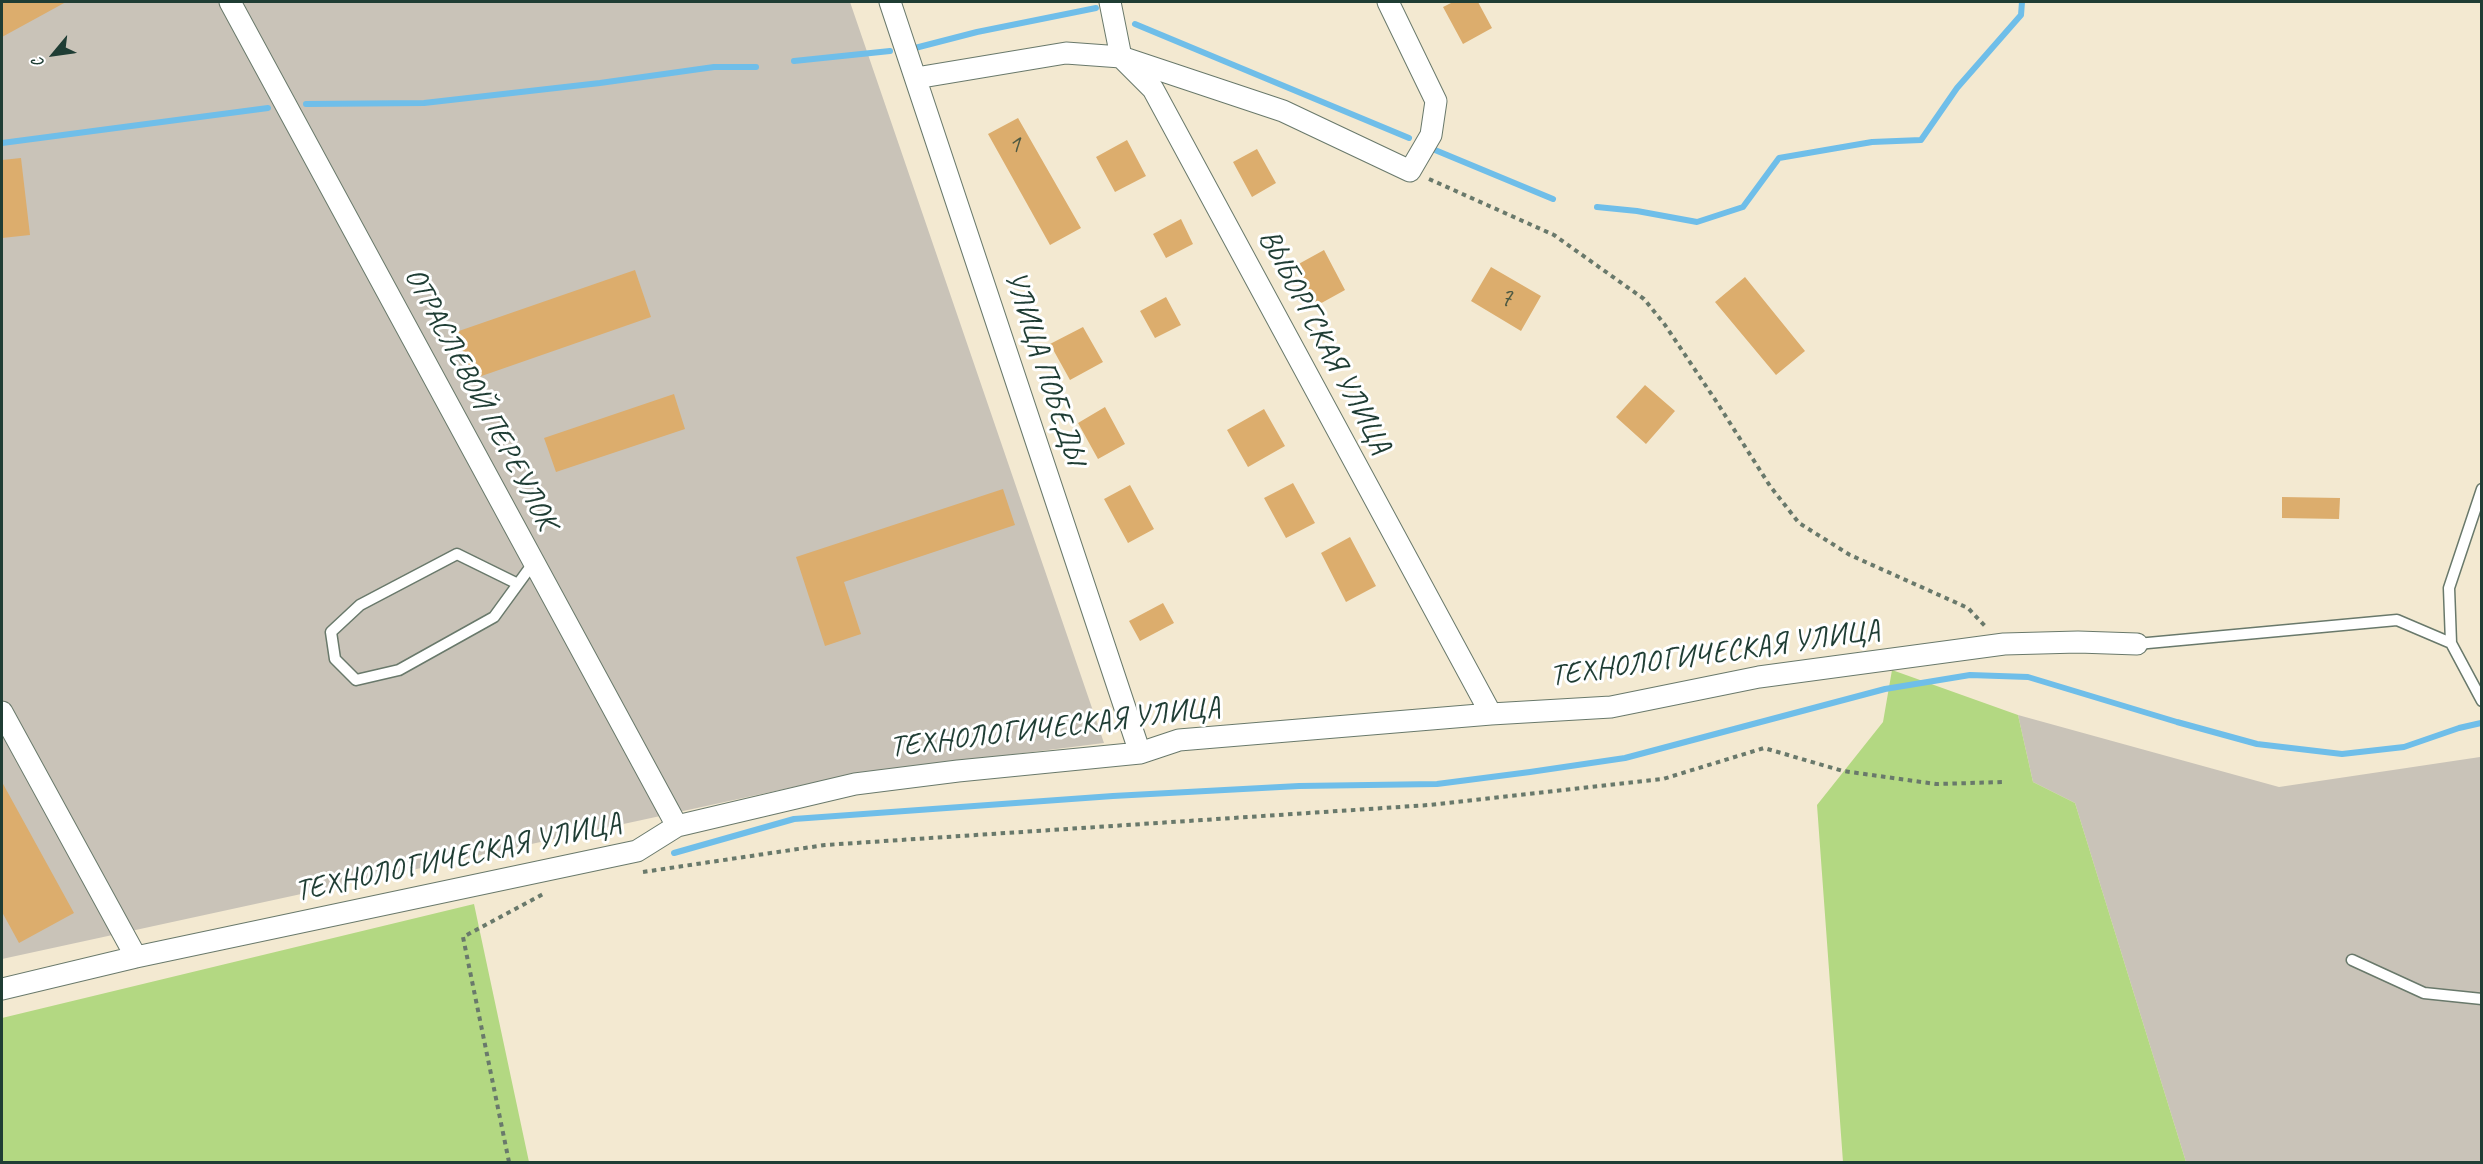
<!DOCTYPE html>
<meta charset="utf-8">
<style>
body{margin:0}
#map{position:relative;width:2483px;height:1164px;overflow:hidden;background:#f3e9d1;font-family:Caveat,sans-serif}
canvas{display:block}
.frame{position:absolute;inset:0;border:3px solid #1f3d34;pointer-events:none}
.north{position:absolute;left:24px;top:24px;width:60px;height:60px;-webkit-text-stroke:4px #fff;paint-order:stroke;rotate:241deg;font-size:16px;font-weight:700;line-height:24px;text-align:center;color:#1f3d34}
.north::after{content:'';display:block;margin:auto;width:21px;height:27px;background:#1f3d34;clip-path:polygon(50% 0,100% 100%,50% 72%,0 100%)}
</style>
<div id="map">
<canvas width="2483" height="1164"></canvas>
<div class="frame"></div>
<div class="north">С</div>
</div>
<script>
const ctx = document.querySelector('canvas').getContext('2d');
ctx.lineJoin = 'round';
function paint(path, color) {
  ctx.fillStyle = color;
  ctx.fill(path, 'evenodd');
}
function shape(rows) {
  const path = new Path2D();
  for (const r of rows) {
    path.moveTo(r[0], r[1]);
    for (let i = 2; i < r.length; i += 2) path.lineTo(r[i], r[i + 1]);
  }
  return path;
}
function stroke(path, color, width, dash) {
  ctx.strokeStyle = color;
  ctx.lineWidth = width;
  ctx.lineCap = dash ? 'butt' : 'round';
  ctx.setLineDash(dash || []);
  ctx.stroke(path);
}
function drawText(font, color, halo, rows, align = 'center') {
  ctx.font = font + ' Caveat,sans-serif';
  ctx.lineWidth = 6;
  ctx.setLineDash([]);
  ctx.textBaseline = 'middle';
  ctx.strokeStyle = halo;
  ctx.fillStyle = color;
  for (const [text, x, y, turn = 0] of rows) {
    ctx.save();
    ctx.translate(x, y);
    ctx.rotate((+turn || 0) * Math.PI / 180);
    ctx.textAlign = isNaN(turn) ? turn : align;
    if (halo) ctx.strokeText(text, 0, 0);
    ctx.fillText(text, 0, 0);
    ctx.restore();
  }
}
paint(shape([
 [2,2,850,2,1104,743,849,775,2,959],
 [2018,715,2279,787,2480,757,2481,1162,2186,1162,2075,803,2033,782]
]), '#c9c3b8');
paint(shape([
 [1892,670,2018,715,2033,782,2075,803,2186,1162,1843,1162,1817,805,1883,722],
 [474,904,529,1162,2,1162,2,1018]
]), '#b3d882');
stroke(shape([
 [1135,24,1409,138],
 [915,48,977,32,1096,8],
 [794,61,890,51],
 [306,104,424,103,600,83,714,67,756,67],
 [2,143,268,108],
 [1435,150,1553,199],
 [1597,207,1637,211,1697,222,1743,207,1779,158,1872,142,1921,140,1957,88,2021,15,2022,2],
 [674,853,794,819,1113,796,1299,786,1437,784,1530,772,1625,758,1885,689,1970,675,2028,677,2177,722,2257,744,2342,754,2404,747,2459,728,2481,723]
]), '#6fbee9', 6);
paint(shape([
 [2,2,66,2,2,37],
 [1453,2,1478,2,1492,28,1463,44,1443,7],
 [1018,118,1081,228,1050,245,988,134],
 [1127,140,1146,176,1115,192,1096,157],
 [1257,149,1276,183,1252,197,1233,162],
 [21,158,30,235,2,238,2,160],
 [1181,219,1193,244,1166,258,1153,234],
 [1324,250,1345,290,1316,306,1295,266],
 [1491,267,1541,296,1521,331,1471,301],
 [635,270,651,317,473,379,456,332],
 [1745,277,1805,351,1776,375,1715,302],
 [1166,297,1181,325,1155,338,1140,311],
 [1083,327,1103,362,1070,380,1050,344],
 [1645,385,1675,411,1646,444,1616,417],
 [674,394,685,429,556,472,544,438],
 [1105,407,1125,444,1098,459,1078,423],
 [1264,409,1285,446,1248,467,1227,430],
 [1293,483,1315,523,1286,538,1264,498],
 [1130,485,1154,529,1128,543,1104,499],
 [1003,489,1015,525,844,582,861,634,825,646,796,557],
 [2282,497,2340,498,2339,519,2282,518],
 [1350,537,1376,586,1346,602,1321,553],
 [1163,603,1174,623,1140,641,1129,621],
 [2,782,74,913,19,943,2,912]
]), '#dcad6d');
const service = shape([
 [2482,489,2449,588,2451,643,2482,701],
 [518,584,457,554,360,605,331,632,335,659,356,680,399,670,494,617,534,562],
 [2137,644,2397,620,2451,643],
 [2352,960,2424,993,2482,999]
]);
const minor = shape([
 [230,2,677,826],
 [890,2,1140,753],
 [1110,2,1121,57,1153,89,1491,714],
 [916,78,1066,53,1121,57,1283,111,1410,171,1431,135,1436,101,1388,2],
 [2,712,136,957],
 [2,989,136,957,637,851,677,826,855,784,958,771,1140,753,1179,740,1491,714,1611,707,1759,677,2004,644,2078,642,2137,644]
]);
stroke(service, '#69796b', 13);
stroke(minor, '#69796b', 23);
stroke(shape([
 [1429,179,1554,235,1644,299,1665,325,1716,401,1770,486,1799,523,1850,555,1968,608,1986,627],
 [643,872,825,845,1429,805,1663,779,1764,748,1843,771,1936,784,2005,782],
 [509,1162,463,937,545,893]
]), '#69796b', 4, [4.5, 4.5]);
stroke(service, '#fff', 10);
stroke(minor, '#fff', 21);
drawText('27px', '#4e5942', null, [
 ["1",1014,145],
 ["7",1506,299]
]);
drawText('30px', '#1f3d34', '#fff', [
 ["ВЫБОРГСКАЯ УЛИЦА",1324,342,62],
 ["УЛИЦА ПОБЕДЫ",1044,368,72],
 ["ОТРАСЛЕВОЙ ПЕРЕУЛОК",480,399,62],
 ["ТЕХНОЛОГИЧЕСКАЯ УЛИЦА",1715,654,-8],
 ["ТЕХНОЛОГИЧЕСКАЯ УЛИЦА",1055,728,-7],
 ["ТЕХНОЛОГИЧЕСКАЯ УЛИЦА",458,858,-12]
]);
</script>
